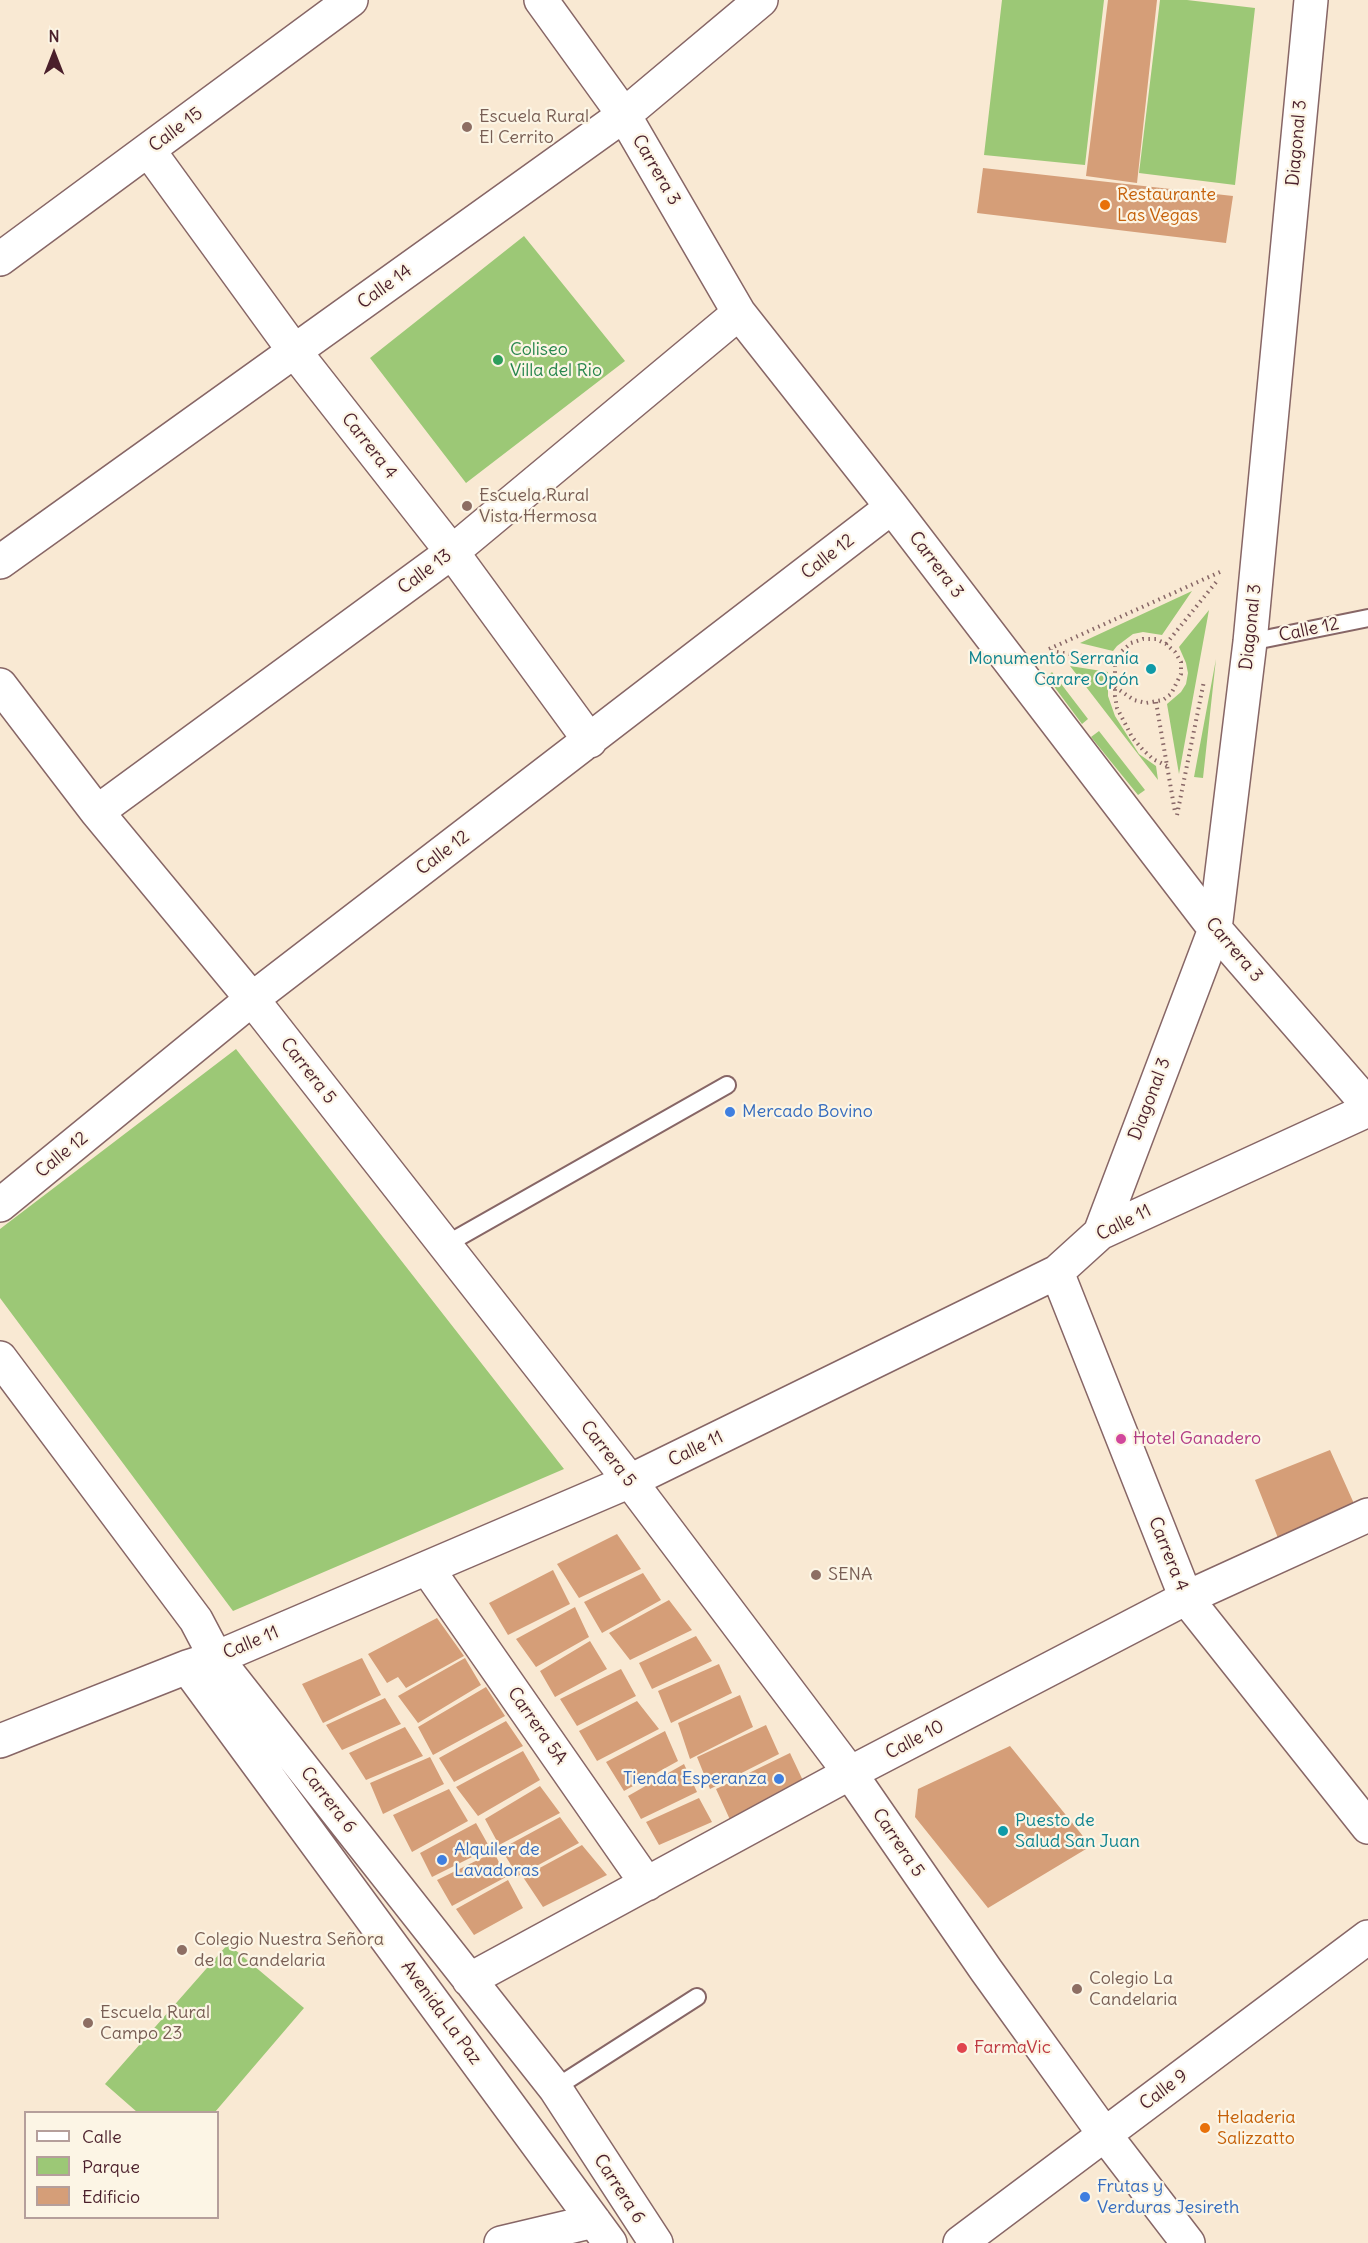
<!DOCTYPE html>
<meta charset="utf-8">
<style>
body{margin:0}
#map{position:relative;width:1368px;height:2243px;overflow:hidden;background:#f9e9d3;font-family:Delius,sans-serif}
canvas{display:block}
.legend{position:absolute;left:24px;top:2111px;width:195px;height:108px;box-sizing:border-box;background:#fcf5e5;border:2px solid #b59f9b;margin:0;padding:8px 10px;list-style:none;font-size:18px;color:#4a1f2b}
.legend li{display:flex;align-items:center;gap:12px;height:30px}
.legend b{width:30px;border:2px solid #b59f9b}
.north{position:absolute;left:24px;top:24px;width:60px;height:60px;-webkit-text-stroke:4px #fcf5e5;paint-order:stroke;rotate:0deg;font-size:16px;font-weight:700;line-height:24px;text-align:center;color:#4a1f2b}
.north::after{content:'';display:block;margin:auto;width:21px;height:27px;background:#4a1f2b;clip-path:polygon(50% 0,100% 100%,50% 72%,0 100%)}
</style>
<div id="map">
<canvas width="1368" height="2243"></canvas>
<ul class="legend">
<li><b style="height:8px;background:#fff"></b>Calle</li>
<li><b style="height:16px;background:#9cc876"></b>Parque</li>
<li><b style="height:16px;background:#d59e78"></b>Edificio</li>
</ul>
<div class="north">N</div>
</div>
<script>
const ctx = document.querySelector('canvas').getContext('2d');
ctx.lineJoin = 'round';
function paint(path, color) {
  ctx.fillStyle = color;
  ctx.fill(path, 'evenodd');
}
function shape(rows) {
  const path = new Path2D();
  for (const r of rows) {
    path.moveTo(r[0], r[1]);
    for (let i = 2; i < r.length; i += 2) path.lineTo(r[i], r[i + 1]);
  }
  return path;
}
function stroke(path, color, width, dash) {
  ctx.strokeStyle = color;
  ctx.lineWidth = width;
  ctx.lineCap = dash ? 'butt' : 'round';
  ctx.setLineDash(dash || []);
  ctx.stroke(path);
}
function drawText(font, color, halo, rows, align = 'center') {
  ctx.font = font + ' Delius,sans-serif';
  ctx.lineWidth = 4.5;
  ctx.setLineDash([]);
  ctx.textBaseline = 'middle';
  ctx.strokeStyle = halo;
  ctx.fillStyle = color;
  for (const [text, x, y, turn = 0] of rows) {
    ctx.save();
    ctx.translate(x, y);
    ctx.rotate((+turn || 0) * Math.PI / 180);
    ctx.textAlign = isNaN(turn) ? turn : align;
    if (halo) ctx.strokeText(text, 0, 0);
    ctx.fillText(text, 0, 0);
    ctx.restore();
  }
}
paint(shape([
 [1002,0,1104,0,1085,165,984,155],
 [1160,0,1187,0,1255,8,1235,185,1139,173],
 [524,236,625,361,466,483,370,358],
 [1192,591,1162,635,1143,632,1133,634,1117,646,1113,651,1080,643],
 [1209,610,1179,774,1167,704,1181,692,1186,684,1188,673,1186,663,1179,647],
 [1216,659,1203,778,1194,777],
 [1070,666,1108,672,1108,696,1115,716,1139,754,1156,766,1158,780],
 [1052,672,1088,719,1082,724,1047,677],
 [1099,731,1145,790,1138,795,1091,737],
 [236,1049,564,1469,233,1611,0,1298,0,1229],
 [228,1944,304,2008,215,2112,137,2112,105,2084]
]), '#9cc876');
paint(shape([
 [1108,0,1157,0,1137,183,1086,176],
 [983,168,1233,196,1226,243,977,213],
 [1330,1450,1356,1508,1278,1538,1255,1480],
 [617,1534,641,1569,579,1598,557,1564],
 [553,1570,570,1604,508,1635,489,1603],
 [643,1573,661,1600,602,1633,584,1602],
 [669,1600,692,1630,630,1660,609,1633],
 [575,1607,589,1637,536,1667,516,1639],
 [437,1618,464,1656,406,1688,398,1677,387,1683,368,1654],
 [696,1636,712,1661,652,1689,639,1663],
 [590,1641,607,1669,555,1697,540,1671],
 [362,1658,381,1695,323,1723,302,1684],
 [465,1658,481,1685,418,1723,398,1696],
 [719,1664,732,1693,671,1723,658,1691],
 [621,1669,636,1696,577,1726,560,1699],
 [486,1687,505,1716,433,1755,418,1727],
 [740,1695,753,1727,690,1759,678,1723],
 [385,1698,401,1724,342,1750,326,1725],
 [637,1701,659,1729,597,1761,579,1731],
 [506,1721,523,1746,454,1782,439,1758],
 [766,1725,779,1754,710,1789,697,1757],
 [405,1727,423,1756,366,1780,349,1753],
 [665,1731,678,1761,624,1791,606,1762],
 [1010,1746,1091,1846,988,1908,915,1817,918,1789],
 [523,1751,540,1780,478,1816,456,1787],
 [790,1753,807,1789,732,1824,716,1789],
 [430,1757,444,1784,383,1814,370,1783],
 [684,1764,697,1792,641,1819,628,1796],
 [540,1786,560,1813,499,1845,485,1819],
 [449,1789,468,1821,412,1852,393,1815],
 [699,1798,712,1822,659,1845,646,1822],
 [560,1817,579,1843,518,1876,501,1849],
 [476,1823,490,1848,432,1877,420,1853],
 [582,1845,607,1875,543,1907,523,1877],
 [494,1852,506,1877,452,1906,437,1880],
 [508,1880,523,1908,474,1935,456,1909]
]), '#d59e78');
const lane = shape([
 [1250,642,1368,618],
 [445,1245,727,1085],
 [555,2088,697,1997]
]);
const street = shape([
 [541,0,624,115,739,313,892,507,1215,929,1100,1233],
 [149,151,295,352,452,552,590,741],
 [0,259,351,0],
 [0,562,624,115,761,0],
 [0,685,97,812,252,999,630,1481,850,1773,986,1970,1105,2135,1188,2243],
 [97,812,452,552,739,313],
 [0,1205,252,999,892,507],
 [1057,1272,1186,1598,1368,1827],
 [0,1358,196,1620,216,1658,555,2088,656,2243],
 [427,1568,647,1884],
 [187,1667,610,2243],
 [0,1741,187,1667,216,1658,630,1481,1057,1272,1100,1233,1368,1110],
 [469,1980,850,1773,1186,1598,1368,1515],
 [501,2243,594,2221],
 [960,2243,1368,1937]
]);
const primary = shape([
 [1311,0,1250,642,1215,929,1368,1105]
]);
stroke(lane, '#876666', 20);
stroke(street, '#876666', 36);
stroke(primary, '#876666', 36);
stroke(shape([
 [1166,644,1217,581],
 [1049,649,1220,572],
 [1051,651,1115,661],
 [1115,687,1134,700,1146,703,1163,700,1171,694,1181,674,1181,662,1175,652,1166,644,1156,639,1143,639,1131,643,1122,651,1115,662,1115,696,1117,708,1132,737,1143,750,1153,759,1167,766],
 [1156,702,1175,812],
 [1177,815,1204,681]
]), '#876666', 4, [1.5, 4.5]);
stroke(lane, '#fff', 16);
stroke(street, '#fff', 33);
stroke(primary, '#fff', 33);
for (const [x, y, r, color] of [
 [467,127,6,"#8d6e63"],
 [1105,205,6,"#e8710a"],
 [498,360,6,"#2e9e5b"],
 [467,506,6,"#8d6e63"],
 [1151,669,6,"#0f9aa8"],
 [730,1112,6,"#3f7fe0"],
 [1121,1439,6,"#d1479c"],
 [816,1575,6,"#8d6e63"],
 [779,1779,6,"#3f7fe0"],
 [1003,1831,6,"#0f9aa8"],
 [442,1860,6,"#3f7fe0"],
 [182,1950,6,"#8d6e63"],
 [1077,1989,6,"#8d6e63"],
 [88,2023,6,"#8d6e63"],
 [962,2048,6,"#e0444e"],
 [1205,2128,6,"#e8710a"],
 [1085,2197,6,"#3f7fe0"]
]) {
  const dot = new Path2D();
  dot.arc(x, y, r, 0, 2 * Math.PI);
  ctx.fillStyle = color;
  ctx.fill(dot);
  stroke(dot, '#fcf5e5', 2);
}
drawText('18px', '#785e54', '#fcf5e5', [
 ["Escuela Rural",479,117],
 ["El Cerrito",479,138],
 ["Escuela Rural",479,496],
 ["Vista Hermosa",479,517],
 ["SENA",828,1575],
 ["Colegio Nuestra Señora",194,1940],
 ["de la Candelaria",194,1961],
 ["Colegio La",1089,1979],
 ["Candelaria",1089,2000],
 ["Escuela Rural",100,2013],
 ["Campo 23",100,2034]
], 'left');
drawText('18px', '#4a1f2b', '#fcf5e5', [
 ["Calle 15",176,130,-37],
 ["Diagonal 3",1297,143,-85],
 ["Carrera 3",656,170,60],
 ["Calle 14",385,287,-36],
 ["Carrera 4",369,446,52],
 ["Calle 12",828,557,-38],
 ["Carrera 3",936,565,53],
 ["Calle 13",425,572,-37],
 ["Diagonal 3",1251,627,-84],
 ["Calle 12",1309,630,-12],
 ["Calle 12",443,853,-37],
 ["Carrera 3",1234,950,50],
 ["Carrera 5",308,1071,52],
 ["Diagonal 3",1150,1099,-69],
 ["Calle 12",62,1155,-39],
 ["Calle 11",1124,1223,-27],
 ["Calle 11",696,1449,-26],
 ["Carrera 5",608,1454,52],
 ["Carrera 4",1168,1554,68],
 ["Calle 11",251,1643,-23],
 ["Carrera 5A",537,1726,55],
 ["Calle 10",915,1740,-28],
 ["Carrera 6",328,1800,52],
 ["Carrera 5",898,1843,56],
 ["Avenida La Paz",441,2013,54],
 ["Calle 9",1164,2090,-37],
 ["Carrera 6",619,2189,57]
]);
drawText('18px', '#c56008', '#fcf5e5', [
 ["Restaurante",1117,195],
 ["Las Vegas",1117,216],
 ["Heladeria",1217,2118],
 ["Salizzatto",1217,2139]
], 'left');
drawText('18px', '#27864d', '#fcf5e5', [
 ["Coliseo",510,350],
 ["Villa del Rio",510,371]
], 'left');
drawText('18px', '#0d838f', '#fcf5e5', [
 ["Monumento Serranía",1139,659],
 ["Carare Opón",1139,680],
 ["Puesto de",1015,1821,"left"],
 ["Salud San Juan",1015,1842,"left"]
], 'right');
drawText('18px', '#366cbe', '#fcf5e5', [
 ["Mercado Bovino",742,1112],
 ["Tienda Esperanza",767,1779,"right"],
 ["Alquiler de",454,1850],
 ["Lavadoras",454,1871],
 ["Frutas y",1097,2187],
 ["Verduras Jesireth",1097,2208]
], 'left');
drawText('18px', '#b23c85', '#fcf5e5', [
 ["Hotel Ganadero",1133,1439]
], 'left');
drawText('18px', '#be3a42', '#fcf5e5', [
 ["FarmaVic",974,2048]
], 'left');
</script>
